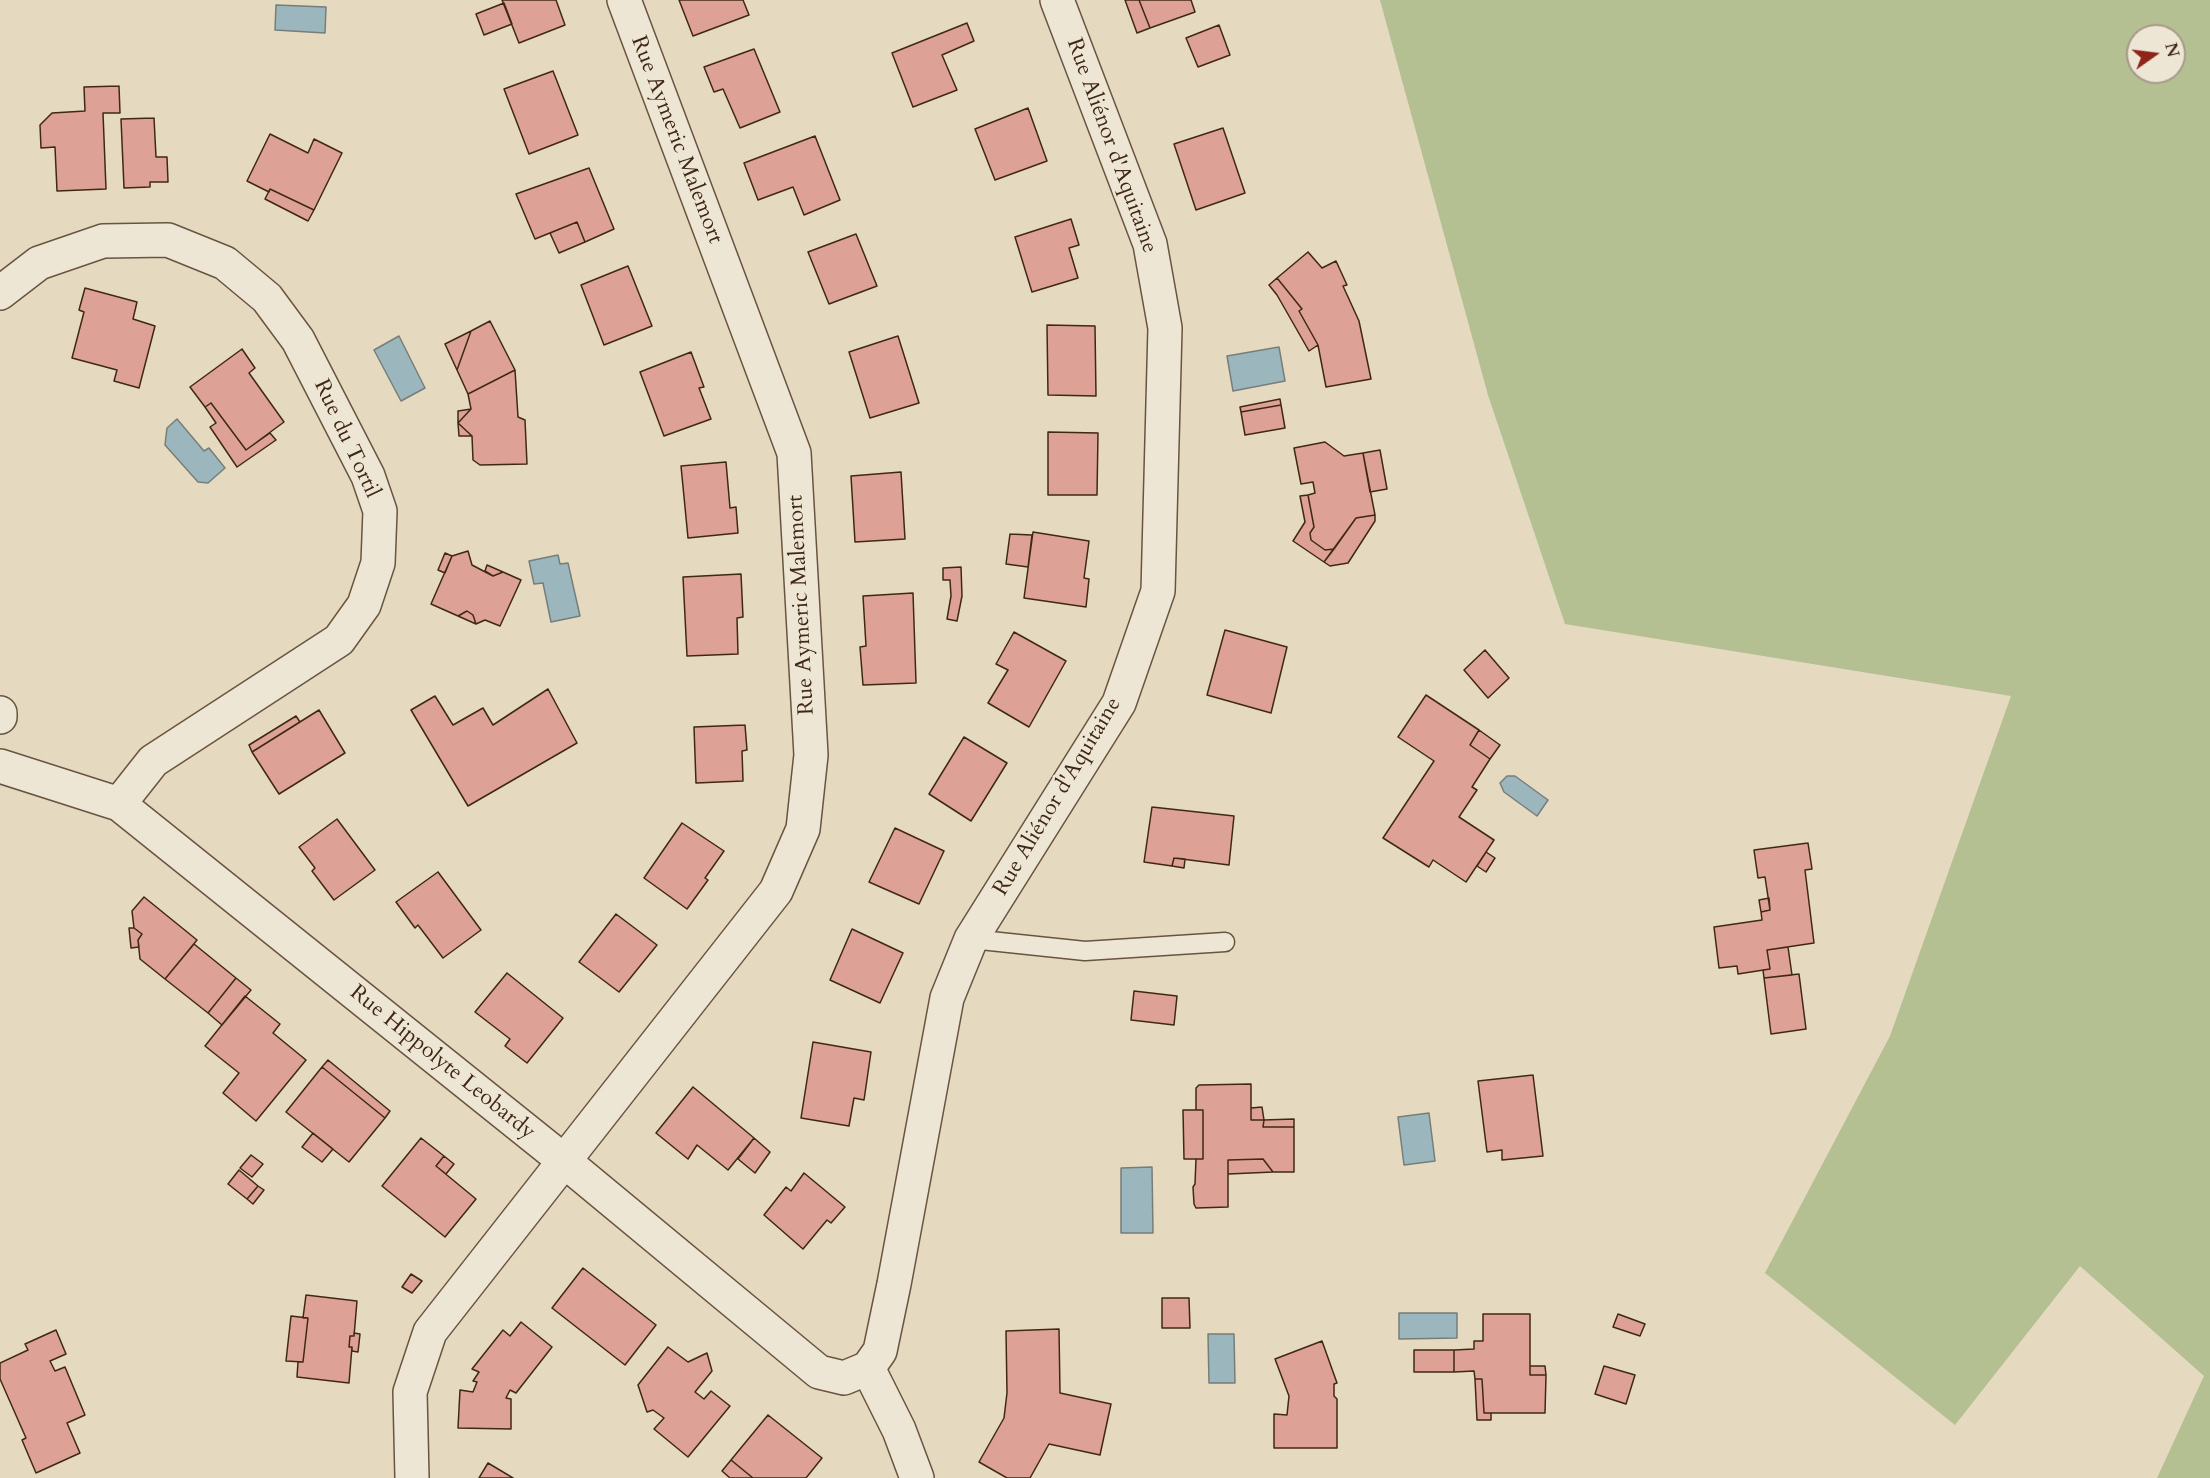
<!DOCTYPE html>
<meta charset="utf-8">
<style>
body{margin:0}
#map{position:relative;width:2210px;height:1478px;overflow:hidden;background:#e5d9bf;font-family:Cardo,serif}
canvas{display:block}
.north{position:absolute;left:2126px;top:24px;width:60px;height:60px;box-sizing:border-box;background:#eee6d5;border:2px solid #a89a89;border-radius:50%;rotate:76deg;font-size:16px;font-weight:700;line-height:24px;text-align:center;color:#402816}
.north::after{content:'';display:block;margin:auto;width:21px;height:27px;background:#8f2418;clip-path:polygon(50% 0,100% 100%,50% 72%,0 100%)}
</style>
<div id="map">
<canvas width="2210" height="1478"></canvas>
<div class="north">N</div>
</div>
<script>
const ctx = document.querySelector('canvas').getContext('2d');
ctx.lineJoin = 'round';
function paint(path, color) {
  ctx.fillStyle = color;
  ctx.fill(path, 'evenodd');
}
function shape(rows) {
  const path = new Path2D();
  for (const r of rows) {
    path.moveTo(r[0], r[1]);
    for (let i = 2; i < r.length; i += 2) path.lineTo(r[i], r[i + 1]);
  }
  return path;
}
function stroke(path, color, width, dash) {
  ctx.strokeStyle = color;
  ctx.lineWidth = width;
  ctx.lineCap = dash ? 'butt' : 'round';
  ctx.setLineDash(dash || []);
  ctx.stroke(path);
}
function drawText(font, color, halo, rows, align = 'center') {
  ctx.font = font + ' Cardo,serif';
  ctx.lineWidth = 5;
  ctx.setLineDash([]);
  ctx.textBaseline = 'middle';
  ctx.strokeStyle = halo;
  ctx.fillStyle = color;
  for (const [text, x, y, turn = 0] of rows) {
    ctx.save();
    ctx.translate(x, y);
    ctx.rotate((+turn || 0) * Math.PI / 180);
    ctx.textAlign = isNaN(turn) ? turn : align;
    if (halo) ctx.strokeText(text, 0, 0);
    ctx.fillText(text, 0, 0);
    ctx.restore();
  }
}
paint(shape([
 [1380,0,2210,0,2210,1478,2157,1478,2204,1376,2080,1266,1955,1425,1765,1273,1890,1036,2011,696,1565,624,1488,395],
 [2138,36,2174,36,2174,72,2138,72]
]), '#b4bf92');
const water = shape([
 [276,5,326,7,325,33,275,30,276,5],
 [399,336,425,388,401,401,374,350,399,336],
 [1279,347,1285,381,1233,391,1227,356,1279,347],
 [177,419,204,451,209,448,225,468,208,483,198,482,165,445,167,428,177,419],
 [558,555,560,564,568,563,580,616,551,622,543,583,534,584,529,561,558,555],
 [1507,776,1515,776,1548,800,1537,816,1504,792,1500,783,1507,776],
 [1429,1113,1435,1161,1404,1165,1398,1117,1429,1113],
 [1152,1167,1153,1233,1121,1233,1121,1168,1152,1167],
 [1399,1313,1457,1313,1457,1338,1399,1339,1399,1313],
 [1208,1334,1234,1334,1235,1383,1209,1383,1208,1334]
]);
paint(water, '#9bb7bd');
stroke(water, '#777e7a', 1.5);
const building = shape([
 [502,0,556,0,565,25,519,43,502,0],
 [679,0,743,0,749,15,693,36,679,0],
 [1125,0,1139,0,1150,28,1137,33,1125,0],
 [1139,0,1191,0,1195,12,1150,28,1139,0],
 [504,3,512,24,484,35,476,14,504,3],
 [967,23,974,41,942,55,957,90,913,107,892,53,967,23],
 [1219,25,1230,55,1198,67,1186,38,1219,25],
 [754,49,780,112,740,128,723,89,714,92,704,67,754,49],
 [553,71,578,135,529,154,504,89,553,71],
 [119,86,120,113,103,113,106,189,57,191,55,147,41,148,40,125,52,113,85,111,84,87,119,86],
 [1028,108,1047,161,995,180,975,129,1028,108],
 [154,118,156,157,167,157,168,182,150,182,150,187,124,188,121,119,154,118],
 [1223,128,1245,193,1196,210,1174,144,1223,128],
 [270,134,308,153,314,139,342,153,314,210,270,189,269,192,247,181,270,134],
 [815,136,840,200,804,215,793,187,758,200,744,163,815,136],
 [589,168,614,229,585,242,577,222,535,239,516,194,589,168],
 [270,189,314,210,308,221,265,199,270,189],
 [1071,219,1079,245,1069,248,1078,278,1032,292,1015,237,1071,219],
 [577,222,585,242,559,253,550,233,577,222],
 [856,234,877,286,829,304,808,252,856,234],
 [1308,252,1322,268,1336,261,1347,285,1343,286,1359,321,1371,379,1326,387,1318,345,1299,311,1302,309,1277,278,1308,252],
 [628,266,652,326,604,345,581,285,628,266],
 [1277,278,1302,309,1299,311,1318,345,1309,351,1277,295,1269,285,1277,278],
 [85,288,137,302,133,319,155,326,139,388,114,381,117,370,72,358,84,312,79,310,85,288],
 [490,321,515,370,468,394,457,370,471,331,490,321],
 [1047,325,1095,326,1096,396,1048,395,1047,325],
 [471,331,457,370,445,344,471,331],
 [898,336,919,403,870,418,849,352,898,336],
 [242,349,255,368,249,373,284,422,246,450,211,403,205,407,190,387,242,349],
 [691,352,704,387,699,388,711,419,664,436,640,372,691,352],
 [515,370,518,417,525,420,527,464,480,465,473,460,472,436,458,423,471,409,468,394,515,370],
 [1280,399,1281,405,1241,412,1240,407,1280,399],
 [211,403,246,450,270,433,276,440,237,467,210,427,216,423,205,407,211,403],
 [1281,405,1285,428,1245,435,1241,412,1281,405],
 [471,409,458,423,458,411,471,409],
 [458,423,472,436,459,436,458,423],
 [1048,432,1098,433,1097,495,1048,495,1048,432],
 [1325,442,1344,456,1363,453,1375,515,1356,518,1334,549,1325,550,1311,540,1310,533,1314,527,1308,495,1315,493,1313,482,1301,484,1294,448,1325,442],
 [1380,450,1387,489,1370,492,1363,453,1380,450],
 [726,462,730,508,736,507,738,533,688,538,681,466,726,462],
 [901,472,905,539,855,542,851,476,901,472],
 [1308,495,1314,527,1310,533,1311,540,1325,550,1334,549,1324,562,1293,541,1305,522,1300,496,1308,495],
 [1375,515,1375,521,1348,563,1330,566,1324,562,1356,518,1375,515],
 [1033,532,1089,541,1084,578,1089,579,1086,607,1024,598,1033,532],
 [1010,534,1032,535,1028,567,1006,564,1010,534],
 [468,551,472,565,493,576,503,572,521,580,500,626,485,620,476,624,473,615,467,611,458,616,431,604,452,556,468,551],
 [445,553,452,556,445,573,438,570,445,553],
 [487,565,503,572,493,576,485,571,487,565],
 [961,567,962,596,957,621,947,619,951,596,950,580,943,580,943,568,961,567],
 [741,574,743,617,737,618,738,654,687,656,683,577,741,574],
 [913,593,916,683,863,685,860,647,866,646,863,596,913,593],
 [467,611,473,615,476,624,458,616,467,611],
 [1225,630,1287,647,1271,713,1207,695,1225,630],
 [1014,632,1066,661,1029,727,988,703,1008,670,996,664,1014,632],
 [1485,650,1509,678,1488,698,1464,670,1485,650],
 [548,689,577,743,468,806,411,710,435,696,453,725,483,708,493,725,548,689],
 [1426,695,1479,730,1470,745,1490,759,1472,787,1477,790,1459,817,1494,840,1466,882,1433,860,1429,867,1383,838,1434,761,1398,737,1426,695],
 [319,710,345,753,279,794,252,752,319,710],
 [296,716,300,722,252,752,249,745,296,716],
 [745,725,747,750,742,751,743,781,696,783,694,727,745,725],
 [1479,730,1500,745,1490,759,1470,745,1479,730],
 [964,737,1007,763,971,821,929,794,964,737],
 [1152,807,1234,816,1229,865,1174,858,1172,866,1144,862,1152,807],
 [337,819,375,870,334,900,312,871,315,868,299,847,337,819],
 [682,823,724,851,705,878,708,880,687,909,644,878,682,823],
 [895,828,944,851,919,904,869,882,895,828],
 [1808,843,1812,869,1805,870,1814,943,1767,950,1770,969,1738,974,1737,966,1719,968,1714,927,1762,920,1761,912,1770,910,1765,877,1758,878,1754,850,1808,843],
 [1486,852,1495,858,1486,872,1477,866,1486,852],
 [1174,858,1185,859,1184,868,1172,866,1174,858],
 [438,872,481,930,443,958,418,925,415,928,396,902,438,872],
 [144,897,197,940,165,979,140,959,138,940,142,934,134,928,132,911,144,897],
 [1769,898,1770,910,1761,912,1759,900,1769,898],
 [616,914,657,945,619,992,579,962,616,914],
 [129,928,134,928,142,934,138,940,139,947,131,948,129,928],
 [852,929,903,953,880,1003,830,980,852,929],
 [194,944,236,978,208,1013,165,979,194,944],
 [1788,947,1792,975,1764,978,1763,970,1770,969,1767,950,1788,947],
 [507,973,563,1018,527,1063,505,1046,510,1039,475,1012,507,973],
 [1799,974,1806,1029,1771,1034,1764,978,1799,974],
 [236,978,251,990,222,1025,208,1013,236,978],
 [1134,991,1177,996,1174,1025,1131,1020,1134,991],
 [245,996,280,1024,273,1033,306,1060,256,1121,223,1093,239,1073,205,1046,245,996],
 [813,1042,871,1052,864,1100,854,1098,849,1126,801,1118,813,1042],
 [328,1060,390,1111,385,1118,322,1067,328,1060],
 [322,1067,385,1118,349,1162,286,1112,322,1067],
 [1533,1075,1543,1156,1502,1160,1502,1150,1487,1152,1478,1081,1533,1075],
 [1251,1084,1251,1120,1264,1120,1263,1127,1294,1127,1294,1172,1273,1172,1263,1159,1228,1160,1228,1207,1196,1208,1194,1204,1193,1187,1195,1184,1196,1159,1203,1159,1203,1110,1196,1110,1196,1088,1199,1085,1251,1084],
 [693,1087,754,1138,728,1170,697,1145,688,1159,656,1133,693,1087],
 [1262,1107,1264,1120,1251,1120,1251,1108,1262,1107],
 [1183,1110,1203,1110,1203,1159,1184,1159,1183,1110],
 [1294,1119,1294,1127,1263,1127,1264,1120,1294,1119],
 [313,1133,333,1149,322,1162,302,1147,313,1133],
 [421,1138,444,1156,436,1166,476,1199,445,1237,382,1186,421,1138],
 [754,1138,770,1152,755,1173,738,1159,754,1138],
 [251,1155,263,1164,252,1177,240,1168,251,1155],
 [444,1156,454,1164,446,1174,436,1166,444,1156],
 [1263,1159,1273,1172,1228,1174,1228,1160,1263,1159],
 [239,1170,258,1186,247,1199,228,1184,239,1170],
 [804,1173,845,1207,831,1223,827,1220,803,1249,764,1215,786,1187,791,1191,804,1173],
 [258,1186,264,1190,253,1204,247,1199,258,1186],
 [583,1268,656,1325,625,1365,552,1308,583,1268],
 [411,1274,422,1281,412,1293,402,1287,411,1274],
 [306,1295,357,1301,354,1336,350,1336,349,1347,352,1347,349,1383,297,1377,298,1362,303,1362,308,1318,303,1318,306,1295],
 [1162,1298,1189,1298,1190,1328,1162,1328,1162,1298],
 [1483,1314,1530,1314,1530,1375,1546,1375,1545,1413,1484,1413,1482,1379,1475,1379,1474,1371,1454,1372,1454,1350,1474,1349,1474,1341,1483,1341,1483,1314],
 [1618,1314,1645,1324,1640,1336,1613,1327,1618,1314],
 [291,1316,308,1318,303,1362,286,1361,291,1316],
 [521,1322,552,1347,516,1393,510,1390,506,1398,511,1399,511,1429,458,1428,460,1390,473,1392,477,1382,473,1381,479,1372,472,1369,503,1330,510,1336,521,1322],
 [1059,1329,1060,1393,1111,1404,1100,1455,1049,1444,1030,1478,1007,1478,979,1462,1004,1418,1007,1393,1006,1331,1059,1329],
 [56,1330,66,1354,50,1361,55,1371,65,1367,85,1415,67,1423,80,1453,36,1473,22,1440,26,1438,0,1379,0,1363,28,1350,25,1344,56,1330],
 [354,1333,360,1334,358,1352,352,1351,352,1347,349,1347,350,1336,354,1336,354,1333],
 [1322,1341,1337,1383,1334,1384,1334,1396,1337,1399,1337,1448,1274,1448,1274,1414,1287,1415,1289,1396,1275,1359,1322,1341],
 [668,1347,688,1362,707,1353,712,1371,695,1392,704,1399,711,1391,730,1406,688,1457,654,1429,664,1418,653,1410,647,1412,638,1385,668,1347],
 [1414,1350,1454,1350,1454,1372,1414,1372,1414,1350],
 [1530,1366,1545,1366,1546,1375,1530,1375,1530,1366],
 [1604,1366,1635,1375,1626,1404,1595,1394,1604,1366],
 [1475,1379,1482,1379,1484,1413,1491,1413,1491,1420,1477,1420,1475,1379],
 [768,1415,822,1458,806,1478,753,1478,731,1460,768,1415],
 [731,1460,753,1478,730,1478,722,1471,731,1460],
 [488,1463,513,1478,479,1478,488,1463]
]);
paint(building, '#dea196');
stroke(building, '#402816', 1.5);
const lane = shape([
 [971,939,1085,951,1225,942]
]);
const street = shape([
 [0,293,39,263,103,241,168,240,225,263,267,298,298,340,368,476,380,511,378,563,364,605,339,640,153,761,119,804],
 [0,713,0,717],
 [0,766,119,804,563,1160,819,1372,844,1378,868,1368],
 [868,1368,880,1351,894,1284,947,998,971,939,1119,703,1158,591,1165,328,1150,244,1057,0],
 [868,1368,899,1430,917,1478],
 [412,1478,410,1392,430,1332,776,891,803,829,811,755,794,453,624,0]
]);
stroke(lane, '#695440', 21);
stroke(street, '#695440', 36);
stroke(lane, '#eee6d5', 18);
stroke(street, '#eee6d5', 33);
drawText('22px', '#402816', '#eee6d5', [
 ["Rue Aymeric Malemort",676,140,69],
 ["Rue Aliénor d'Aquitaine",1111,146,70],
 ["Rue du Tortil",346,439,65],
 ["Rue Aymeric Malemort",802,605,-93],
 ["Rue Aliénor d'Aquitaine",1058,797,-59],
 ["Rue Hippolyte Leobardy",442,1063,39]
]);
</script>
